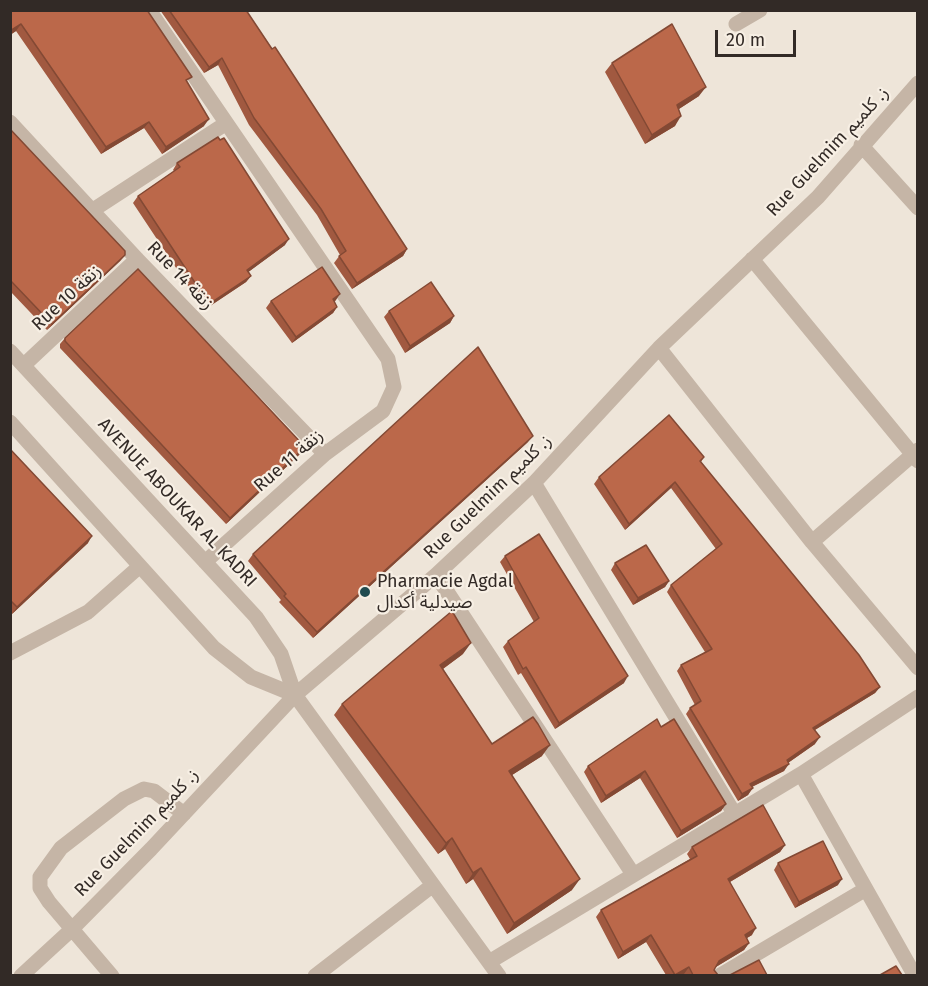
<!DOCTYPE html>
<meta charset="utf-8">
<style>
body{margin:0}
#map{position:relative;width:928px;height:986px;overflow:hidden;background:#eee5d9;font-family:"Fira Sans",sans-serif}
canvas{display:block}
.frame{position:absolute;inset:0;border:12px solid #322a26;pointer-events:none}
.scale{position:absolute;left:715px;top:30px;width:81px;height:27px;box-sizing:border-box;border:3px solid #322a26;border-top:0;padding-left:8px;font-size:18px;line-height:21px;white-space:nowrap;color:#322a26;-webkit-text-stroke:4px #f7efe4;paint-order:stroke}
</style>
<div id="map">
<canvas width="928" height="986"></canvas>
<div class="frame"></div>
<div class="scale">20 m</div>
</div>
<script>
const ctx = document.querySelector('canvas').getContext('2d');
ctx.lineJoin = 'round';
function shape(rows) {
  const path = new Path2D();
  for (const r of rows) {
    path.moveTo(r[0], r[1]);
    for (let i = 2; i < r.length; i += 2) path.lineTo(r[i], r[i + 1]);
  }
  return path;
}
function stroke(path, color, width, dash) {
  ctx.strokeStyle = color;
  ctx.lineWidth = width;
  ctx.lineCap = dash ? 'butt' : 'round';
  ctx.setLineDash(dash || []);
  ctx.stroke(path);
}
function paint(path, color) {
  ctx.fillStyle = color;
  ctx.fill(path, 'evenodd');
}
function drawText(font, color, halo, rows, align = 'center') {
  ctx.font = font + ' "Fira Sans","Noto Sans Arabic",sans-serif';
  ctx.lineWidth = 4.5;
  ctx.setLineDash([]);
  ctx.textBaseline = 'middle';
  ctx.strokeStyle = halo;
  ctx.fillStyle = color;
  for (const [text, x, y, turn = 0] of rows) {
    ctx.save();
    ctx.translate(x, y);
    ctx.rotate((+turn || 0) * Math.PI / 180);
    ctx.textAlign = isNaN(turn) ? turn : align;
    if (halo) ctx.strokeText(text, 0, 0);
    ctx.fillText(text, 0, 0);
    ctx.restore();
  }
}
stroke(shape([
 [149,10,388,359,394,387,383,411,325,454,205,562],
 [736,24,760,10],
 [10,122,137,259,325,454],
 [861,145,918,208],
 [93,210,225,124],
 [752,259,918,461],
 [659,348,812,542,918,668],
 [10,351,256,617,281,654,295,695,499,976],
 [24,365,137,259],
 [10,422,214,648,251,677,295,695],
 [534,483,734,813],
 [812,542,918,450],
 [436,575,633,874],
 [10,653,88,612,140,566],
 [801,774,915,976],
 [489,962,801,774,918,697],
 [21,976,71,930,151,849,295,695,436,575,534,483,659,348,818,197,918,83],
 [112,976,49,902,40,888,40,877,61,848,124,799,144,789,154,791,184,814],
 [315,976,433,885],
 [719,976,866,889]
]), '#c5b5a6', 15);
paint(shape([
 [10,10,188,83,204,126,162,154,144,128,101,154,16,31,10,35],
 [160,10,246,10,407,249,403,256,352,289,334,263,340,255,317,215,249,125,218,65,204,73],
 [612,63,699,96,679,109,675,126,645,144,605,72],
 [10,129,125,255,120,261,47,330,10,291],
 [177,163,285,245,248,272,251,276,246,282,204,310,133,203,138,196,174,171,173,170],
 [336,300,334,302,337,307,333,313,292,343,266,308,271,301],
 [389,311,454,316,450,323,405,353,384,317],
 [65,338,300,454,226,524,60,348,60,344],
 [528,442,313,638,279,602,281,600,248,561,253,554],
 [10,449,88,543,12,614,10,612],
 [704,457,701,462,880,687,875,693,815,730,815,744,788,763,784,771,752,787,748,795,738,801,686,714,690,708,695,705,677,671,681,665,705,652,667,592,671,585,716,549,671,488,625,530,594,484,599,477],
 [505,556,624,683,555,729,521,673,518,675,503,647,508,641,534,622,500,562],
 [615,563,669,581,665,587,633,605,611,570],
 [463,654,443,669,492,744,542,756,512,775,572,890,507,934,473,879,466,884,445,849,438,854,334,715,342,704],
 [661,727,726,804,721,811,677,838,640,778,601,803,584,772,588,766],
 [785,845,780,852,730,882,752,935,747,938,749,943,744,950,716,967,714,970,718,975,685,975,684,974,681,975,666,975,646,942,618,959,596,917,601,910,690,859,687,854,692,847],
 [778,863,838,885,795,908,774,870]
]), '#a15940');
paint(shape([
 [21,24,16,31,10,35,10,31],
 [222,58,218,65,204,73,209,67],
 [706,87,699,96,671,114,677,105],
 [681,116,675,126,645,144,652,135],
 [209,119,204,126,162,154,166,147],
 [149,122,144,128,101,154,106,147],
 [289,239,285,245,243,276,247,270],
 [407,249,403,256,352,289,357,283],
 [125,255,120,261,47,330,52,324],
 [251,276,246,282,204,310,209,304],
 [340,294,336,300,328,306,333,299],
 [337,307,333,313,292,343,296,337],
 [454,316,450,323,405,353,410,346],
 [533,436,528,442,313,638,317,632],
 [305,447,300,454,226,524,230,518],
 [675,482,671,488,625,530,629,524],
 [92,536,88,543,12,614,17,607],
 [669,581,665,587,633,605,638,598],
 [471,643,463,654,433,676,440,665],
 [628,676,624,683,555,729,559,723],
 [880,687,875,693,808,734,813,728],
 [820,737,815,744,782,767,787,760],
 [550,745,542,756,501,782,509,771],
 [789,764,784,771,745,790,750,784],
 [645,771,640,778,601,803,606,796],
 [753,788,748,795,738,801,742,794],
 [726,804,721,811,677,838,681,831],
 [452,838,445,849,438,854,446,843],
 [785,845,780,852,723,886,728,879],
 [481,868,473,879,466,884,473,873],
 [580,879,572,890,507,934,514,923],
 [842,879,838,885,795,908,799,902],
 [756,928,752,935,740,942,745,935],
 [651,935,646,942,618,959,623,952],
 [749,943,744,950,714,968,719,961],
 [689,967,684,974,681,975,675,975]
]), '#834934');
const building = shape([
 [10,10,147,10,192,77,186,80,209,119,166,147,149,122,106,147,21,24,10,31,10,10],
 [169,10,246,10,272,49,275,47,407,249,357,283,339,256,346,251,321,209,254,118,222,58,209,67,169,10],
 [672,24,706,87,677,105,681,116,652,135,612,63,672,24],
 [10,129,125,251,125,255,52,324,10,280,10,129],
 [218,137,220,140,224,138,289,239,247,270,251,276,209,304,138,196,180,167,177,163,218,137],
 [322,267,340,294,333,299,337,307,296,337,271,301,322,267],
 [138,269,305,447,230,518,65,341,65,338,138,269],
 [431,282,454,316,410,346,389,311,431,282],
 [478,347,533,436,317,632,284,596,286,594,253,554,478,347],
 [669,415,704,457,700,461,859,655,880,687,813,728,820,737,787,760,789,764,750,784,753,788,742,794,690,708,701,701,681,665,712,649,671,585,722,544,675,482,629,524,599,477,669,415],
 [10,449,92,536,17,607,10,600,10,449],
 [539,534,628,676,559,723,526,667,523,669,508,641,539,618,505,556,539,534],
 [646,545,669,581,638,598,615,563,646,545],
 [452,611,471,643,440,665,492,744,533,717,538,724,550,745,509,771,580,879,514,923,481,868,473,873,452,838,446,843,342,704,452,611],
 [657,719,661,727,674,719,726,804,681,831,645,771,606,796,588,766,657,719],
 [763,805,785,845,728,879,756,928,745,935,749,943,719,961,714,970,718,975,693,975,689,967,675,975,651,935,623,952,601,910,697,856,692,847,763,805],
 [823,841,842,879,799,902,778,863,823,841],
 [759,960,767,975,730,975,759,960],
 [896,966,902,975,880,975,896,966]
]);
paint(building, '#bb684a');
stroke(building, '#834934', 1.5);
for (const [x, y, r, color] of [
 [365,592,6,"#204b4f"]
]) {
  const dot = new Path2D();
  dot.arc(x, y, r, 0, 2 * Math.PI);
  ctx.fillStyle = color;
  ctx.fill(dot);
  stroke(dot, '#f7efe4', 2);
}
drawText('18px', '#322a26', '#f7efe4', [
 ["Rue Guelmim ز. كلميم",828,152,-47],
 ["Rue 14 زنقة",180,276,46],
 ["Rue 10 زنقة",67,298,-43],
 ["Rue 11 زنقة",289,461,-41],
 ["Rue Guelmim ز. كلميم",488,497,-44],
 ["AVENUE ABOUKAR AL KADRI",177,503,47],
 ["Rue Guelmim ز. كلميم",137,833,-46]
]);
drawText('18px', '#322a26', '#f7efe4', [
 ["Pharmacie Agdal",377,582],
 ["صيدلية أكدال",377,603]
], 'left');
</script>
